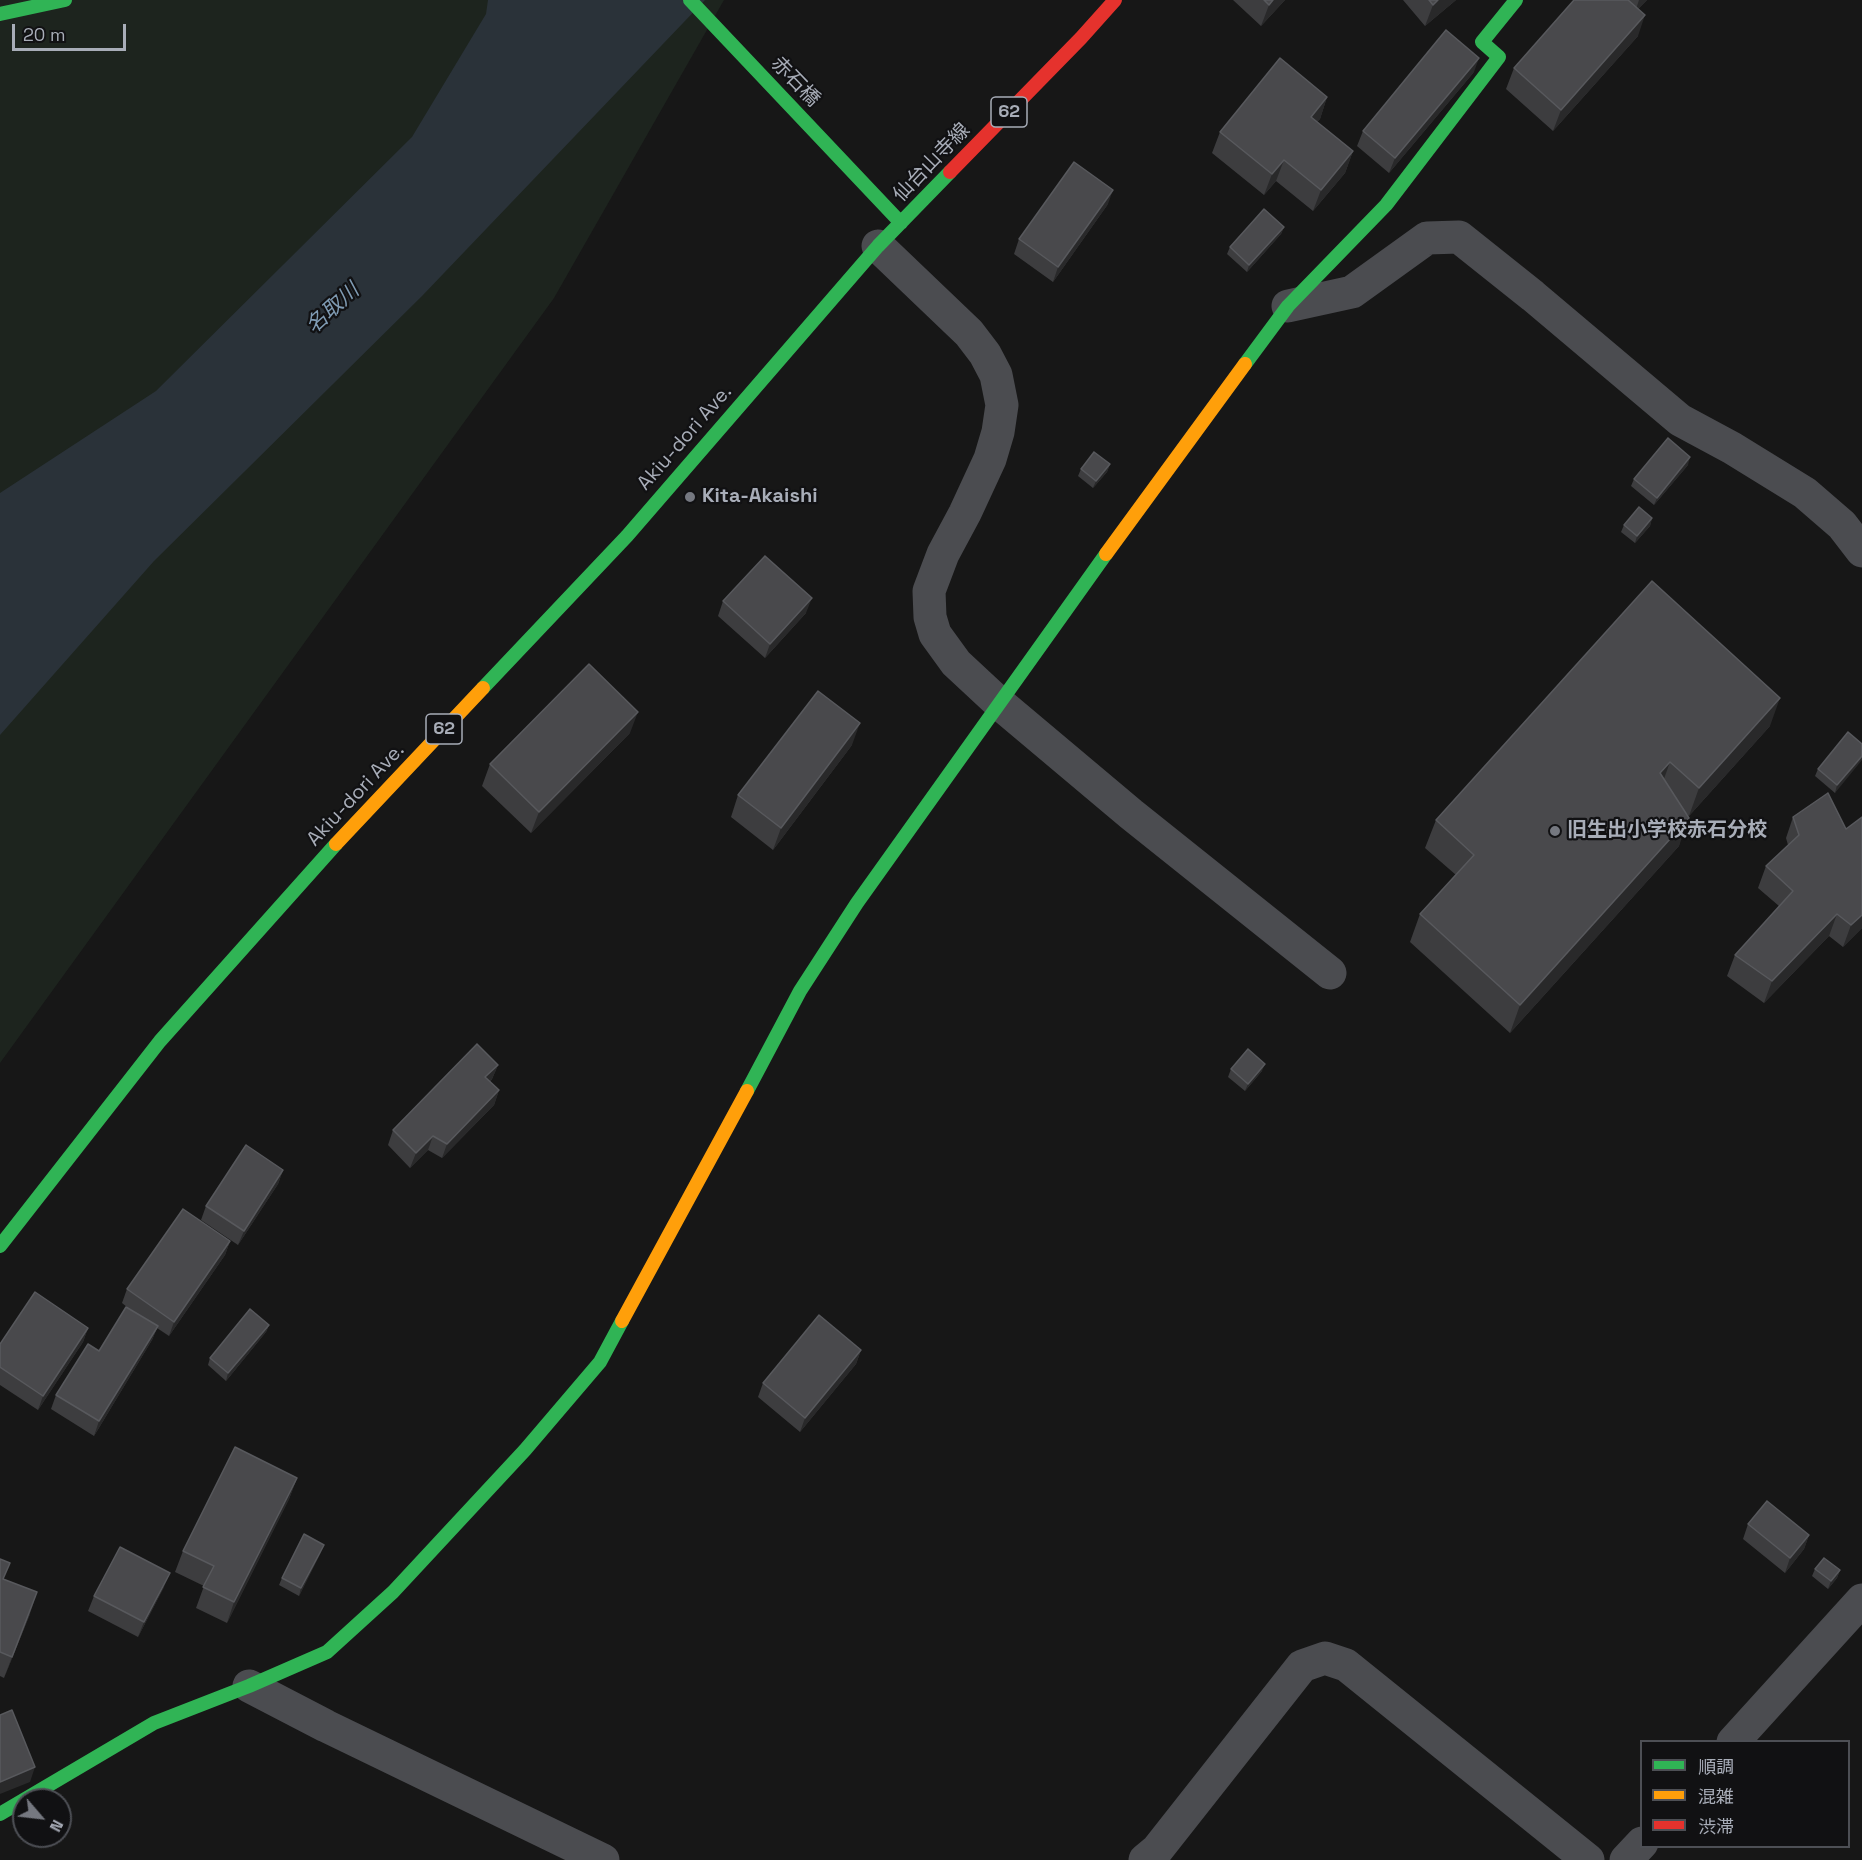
<!DOCTYPE html>
<meta charset="utf-8">
<style>
body{margin:0}
#map{position:relative;width:1862px;height:1860px;overflow:hidden;background:#171717;font-family:"Space Grotesk","Noto Sans JP",sans-serif}
canvas{display:block}
.legend{position:absolute;left:1640px;top:1740px;width:210px;height:108px;box-sizing:border-box;background:#111113;border:2px solid #4d4f55;margin:0;padding:8px 10px;list-style:none;font-size:18px;color:#a8adb8}
.legend li{display:flex;align-items:center;gap:12px;height:30px}
.legend b{width:30px;border:2px solid #4d4f55}
.north{position:absolute;left:12px;top:1788px;width:60px;height:60px;box-sizing:border-box;background:#111113;border:2px solid #4d4f55;border-radius:50%;rotate:118deg;font-size:16px;font-weight:700;line-height:24px;text-align:center;color:#a8adb8}
.north::after{content:'';display:block;margin:auto;width:21px;height:27px;background:#757880;clip-path:polygon(50% 0,100% 100%,50% 72%,0 100%)}
.scale{position:absolute;left:12px;top:24px;width:114px;height:27px;box-sizing:border-box;border:3px solid #a8adb8;border-top:0;padding-left:8px;font-size:18px;line-height:21px;white-space:nowrap;color:#a8adb8;-webkit-text-stroke:4px #111113;paint-order:stroke}
</style>
<div id="map">
<canvas width="1862" height="1860"></canvas>
<ul class="legend">
<li><b style="height:8px;background:#30b455"></b>順調</li>
<li><b style="height:8px;background:#ff9f0a"></b>混雑</li>
<li><b style="height:8px;background:#e5322d"></b>渋滞</li>
</ul>
<div class="north">N</div>
<div class="scale">20 m</div>
</div>
<script>
const ctx = document.querySelector('canvas').getContext('2d');
ctx.lineJoin = 'round';
function paint(path, color) {
  ctx.fillStyle = color;
  ctx.fill(path, 'evenodd');
}
function shape(rows) {
  const path = new Path2D();
  for (const r of rows) {
    path.moveTo(r[0], r[1]);
    for (let i = 2; i < r.length; i += 2) path.lineTo(r[i], r[i + 1]);
  }
  return path;
}
function stroke(path, color, width, dash) {
  ctx.strokeStyle = color;
  ctx.lineWidth = width;
  ctx.lineCap = dash ? 'butt' : 'round';
  ctx.setLineDash(dash || []);
  ctx.stroke(path);
}
function drawText(font, color, halo, rows, align = 'center') {
  ctx.font = font + ' "Space Grotesk","Noto Sans JP",sans-serif';
  ctx.lineWidth = 4.5;
  ctx.setLineDash([]);
  ctx.textBaseline = 'middle';
  ctx.strokeStyle = halo;
  ctx.fillStyle = color;
  for (const [text, x, y, turn = 0] of rows) {
    ctx.save();
    ctx.translate(x, y);
    ctx.rotate((+turn || 0) * Math.PI / 180);
    ctx.textAlign = isNaN(turn) ? turn : align;
    if (halo) ctx.strokeText(text, 0, 0);
    ctx.fillText(text, 0, 0);
    ctx.restore();
  }
}
paint(shape([
 [0,0,724,0,554,298,0,1063]
]), '#1d241e');
paint(shape([
 [488,0,705,0,422,296,154,561,0,735,0,493,156,391,412,137,486,14]
]), '#2a3239');
stroke(shape([
 [878,246,969,333,985,354,996,375,1002,405,998,432,990,459,965,513,943,554,929,591,930,617,935,634,956,663,999,703,1131,814,1330,973],
 [1288,306,1352,292,1427,238,1459,237,1533,296,1680,420,1732,448,1805,493,1842,525,1862,551],
 [249,1686,326,1726,603,1860],
 [1733,1742,1862,1600],
 [1145,1860,1157,1850,1302,1666,1325,1658,1346,1665,1588,1860],
 [1626,1860,1642,1843]
]), '#4b4c50', 33);
stroke(shape([
 [690,0,901,223],
 [0,14,65,0],
 [1245,364,1288,306,1386,205,1499,57,1482,42,1516,0],
 [483,688,627,536,878,246,950,172],
 [747,1091,800,991,857,903,1106,554],
 [0,1246,160,1041,336,844],
 [0,1814,154,1723,249,1686,327,1652,393,1592,525,1450,600,1362,622,1321]
]), '#30b455', 14);
stroke(shape([
 [1106,554,1245,364],
 [336,844,483,688],
 [622,1321,747,1091]
]), '#ff9f0a', 14);
stroke(shape([
 [950,172,1081,38,1115,0]
]), '#e5322d', 14);
paint(shape([
 [1233,0,1285,0,1261,26],
 [1403,0,1456,0,1425,26],
 [1574,0,1647,0,1638,9,1638,36,1553,131,1506,89,1514,68],
 [1474,72,1389,173,1357,146,1363,131],
 [1327,97,1320,119,1317,122,1353,151,1345,173,1313,211,1276,181,1264,195,1212,153,1220,132],
 [1108,204,1053,282,1014,254,1019,239],
 [1284,227,1281,234,1247,272,1227,254,1230,247],
 [1110,464,1107,472,1093,488,1078,476,1081,469],
 [1688,465,1654,505,1631,486,1634,479],
 [1652,518,1650,526,1635,543,1621,532,1624,525],
 [723,601,806,613,765,658,718,616],
 [1770,726,1689,816,1686,813,1679,846,1510,1033,1410,942,1420,914,1456,875,1425,848,1436,820],
 [630,733,531,833,482,786,490,764],
 [1862,744,1835,793,1815,776,1818,769],
 [852,745,773,850,731,817,738,795],
 [1793,817,1846,829,1862,817,1862,928,1843,947,1829,936,1764,1003,1727,976,1735,955,1779,906,1758,888,1766,866,1788,845,1786,838],
 [498,1065,492,1079,490,1082,499,1090,494,1105,442,1158,428,1150,410,1168,388,1145,393,1130],
 [1231,1069,1262,1071,1245,1091,1228,1077],
 [283,1170,278,1184,238,1245,201,1220,206,1206],
 [230,1241,225,1255,169,1336,157,1328,152,1340,94,1436,51,1409,56,1395,99,1351,127,1307,122,1303,127,1289],
 [269,1325,266,1332,226,1381,208,1365,210,1358],
 [88,1328,83,1342,38,1410,0,1385,0,1344],
 [861,1350,856,1364,800,1432,758,1397,763,1383],
 [297,1478,289,1499,227,1623,196,1608,204,1586,175,1572,183,1551],
 [1748,1524,1809,1535,1804,1549,1785,1573,1743,1539],
 [321,1552,299,1596,279,1585,282,1578],
 [0,1559,4,1579,30,1614,4,1678,0,1676],
 [1815,1569,1840,1570,1837,1578,1828,1589,1812,1576],
 [164,1587,138,1637,88,1611,94,1596]
]), '#3d3d3f');
paint(shape([
 [1273,0,1285,0,1261,26,1269,5],
 [1438,0,1456,0,1425,26,1433,5],
 [1639,0,1647,0,1635,12],
 [1645,15,1638,36,1553,131,1561,110],
 [1479,58,1474,72,1389,173,1395,158],
 [1327,97,1320,119,1303,139,1311,117],
 [1353,151,1345,173,1313,211,1321,190],
 [1284,160,1276,181,1264,195,1272,174],
 [1113,190,1108,204,1053,282,1058,267],
 [1284,227,1281,234,1247,272,1249,265],
 [1690,457,1688,465,1654,505,1657,498],
 [1110,464,1107,472,1093,488,1096,481],
 [1652,518,1650,526,1635,543,1637,536],
 [812,598,806,613,765,658,770,644],
 [1780,698,1770,726,1689,816,1699,788],
 [638,712,630,733,531,833,539,812],
 [860,723,852,745,773,850,781,828],
 [1862,756,1862,760,1835,793,1837,785],
 [1670,762,1660,790,1660,773],
 [1689,818,1679,846,1510,1033,1520,1005],
 [1837,914,1829,936,1764,1003,1772,981],
 [1862,915,1862,928,1843,947,1851,925],
 [1265,1064,1262,1071,1245,1091,1248,1084],
 [498,1065,492,1079,480,1092,485,1077],
 [499,1090,494,1105,442,1158,447,1144],
 [433,1136,428,1150,410,1168,416,1153],
 [283,1170,278,1184,238,1245,244,1231],
 [230,1241,225,1255,169,1336,174,1322],
 [269,1325,266,1332,226,1381,228,1373],
 [158,1326,152,1340,94,1436,99,1421],
 [88,1328,83,1342,38,1410,43,1396],
 [861,1350,856,1364,800,1432,805,1418],
 [297,1478,289,1499,227,1623,234,1602],
 [1809,1535,1804,1549,1785,1573,1790,1558],
 [324,1545,321,1552,299,1596,301,1588],
 [1840,1570,1837,1578,1828,1589,1831,1581],
 [170,1573,164,1587,138,1637,144,1622],
 [37,1592,30,1614,4,1678,12,1657],
 [35,1767,30,1782,0,1794,0,1782]
]), '#29292a');
const building = shape([
 [1264,0,1273,0,1269,5,1264,0],
 [1429,0,1438,0,1433,5,1429,0],
 [1574,0,1628,0,1645,15,1561,110,1514,68,1574,0],
 [1446,30,1479,58,1395,158,1363,131,1446,30],
 [1280,58,1327,97,1311,117,1353,151,1321,190,1284,160,1272,174,1220,132,1280,58],
 [1074,162,1113,190,1058,267,1019,239,1074,162],
 [1264,209,1284,227,1249,265,1230,247,1264,209],
 [1668,438,1690,457,1657,498,1634,479,1668,438],
 [1094,452,1110,464,1096,481,1081,469,1094,452],
 [1639,507,1652,518,1637,536,1624,525,1639,507],
 [765,556,812,598,770,644,723,601,765,556],
 [1652,581,1780,698,1699,788,1670,762,1660,773,1689,818,1520,1005,1420,914,1474,855,1436,820,1652,581],
 [589,664,638,712,539,812,490,764,589,664],
 [818,691,860,723,781,828,738,795,818,691],
 [1848,732,1862,744,1862,756,1837,785,1818,769,1848,732],
 [1828,793,1846,829,1862,817,1862,915,1851,925,1837,914,1772,981,1735,955,1793,891,1766,866,1799,835,1793,817,1828,793],
 [477,1044,498,1065,485,1077,499,1090,447,1144,433,1136,416,1153,393,1130,477,1044],
 [1248,1049,1265,1064,1248,1084,1231,1069,1248,1049],
 [246,1145,283,1170,244,1231,206,1206,246,1145],
 [183,1209,230,1241,174,1322,127,1289,183,1209],
 [35,1292,88,1328,43,1396,0,1367,0,1344,35,1292],
 [126,1307,158,1326,99,1421,56,1395,88,1344,99,1351,126,1307],
 [250,1309,269,1325,228,1373,210,1358,250,1309],
 [819,1315,861,1350,805,1418,763,1383,819,1315],
 [235,1447,297,1478,234,1602,203,1587,214,1566,183,1551,235,1447],
 [1767,1501,1809,1535,1790,1558,1748,1524,1767,1501],
 [304,1534,324,1545,301,1588,282,1578,304,1534],
 [120,1547,170,1573,144,1622,94,1596,120,1547],
 [1824,1558,1840,1570,1831,1581,1815,1569,1824,1558],
 [0,1559,10,1563,3,1579,37,1592,12,1657,0,1652,0,1559],
 [12,1710,35,1767,0,1782,0,1715,12,1710]
]);
paint(building, '#49494c');
stroke(building, '#58595d', 1.5);
for (const [x, y, r, color] of [
 [690,497,6,"#757880"],
 [1555,831,6,"#757880"]
]) {
  const dot = new Path2D();
  dot.arc(x, y, r, 0, 2 * Math.PI);
  ctx.fillStyle = color;
  ctx.fill(dot);
  stroke(dot, '#111113', 2);
}
for (const [x, y, w] of [
 [1009,112,36],
 [444,729,36]
]) {
  const box = new Path2D();
  box.roundRect(x - w / 2, y - 15, w, 30, 4.5);
  ctx.fillStyle = '#111113';
  ctx.fill(box);
  stroke(box, '#a8adb8', 1.5);
}
drawText('bold 18px', '#a8adb8', null, [
 ["62",1009,112],
 ["62",444,729]
]);
drawText('20px', '#a8adb8', '#111113', [
 ["赤石橋",795,82,46],
 ["仙台山寺線",932,163,-46],
 ["Akiu-dori Ave.",685,438,-49],
 ["Akiu-dori Ave.",356,795,-47]
]);
drawText('bold 20px', '#a8adb8', '#111113', [
 ["Kita-Akaishi",702,497],
 ["旧生出小学校赤石分校",1567,831]
], 'left');
drawText('italic 21px', '#7f9bb3', '#111113', [
 ["名取川",333,309,-42]
]);
</script>
